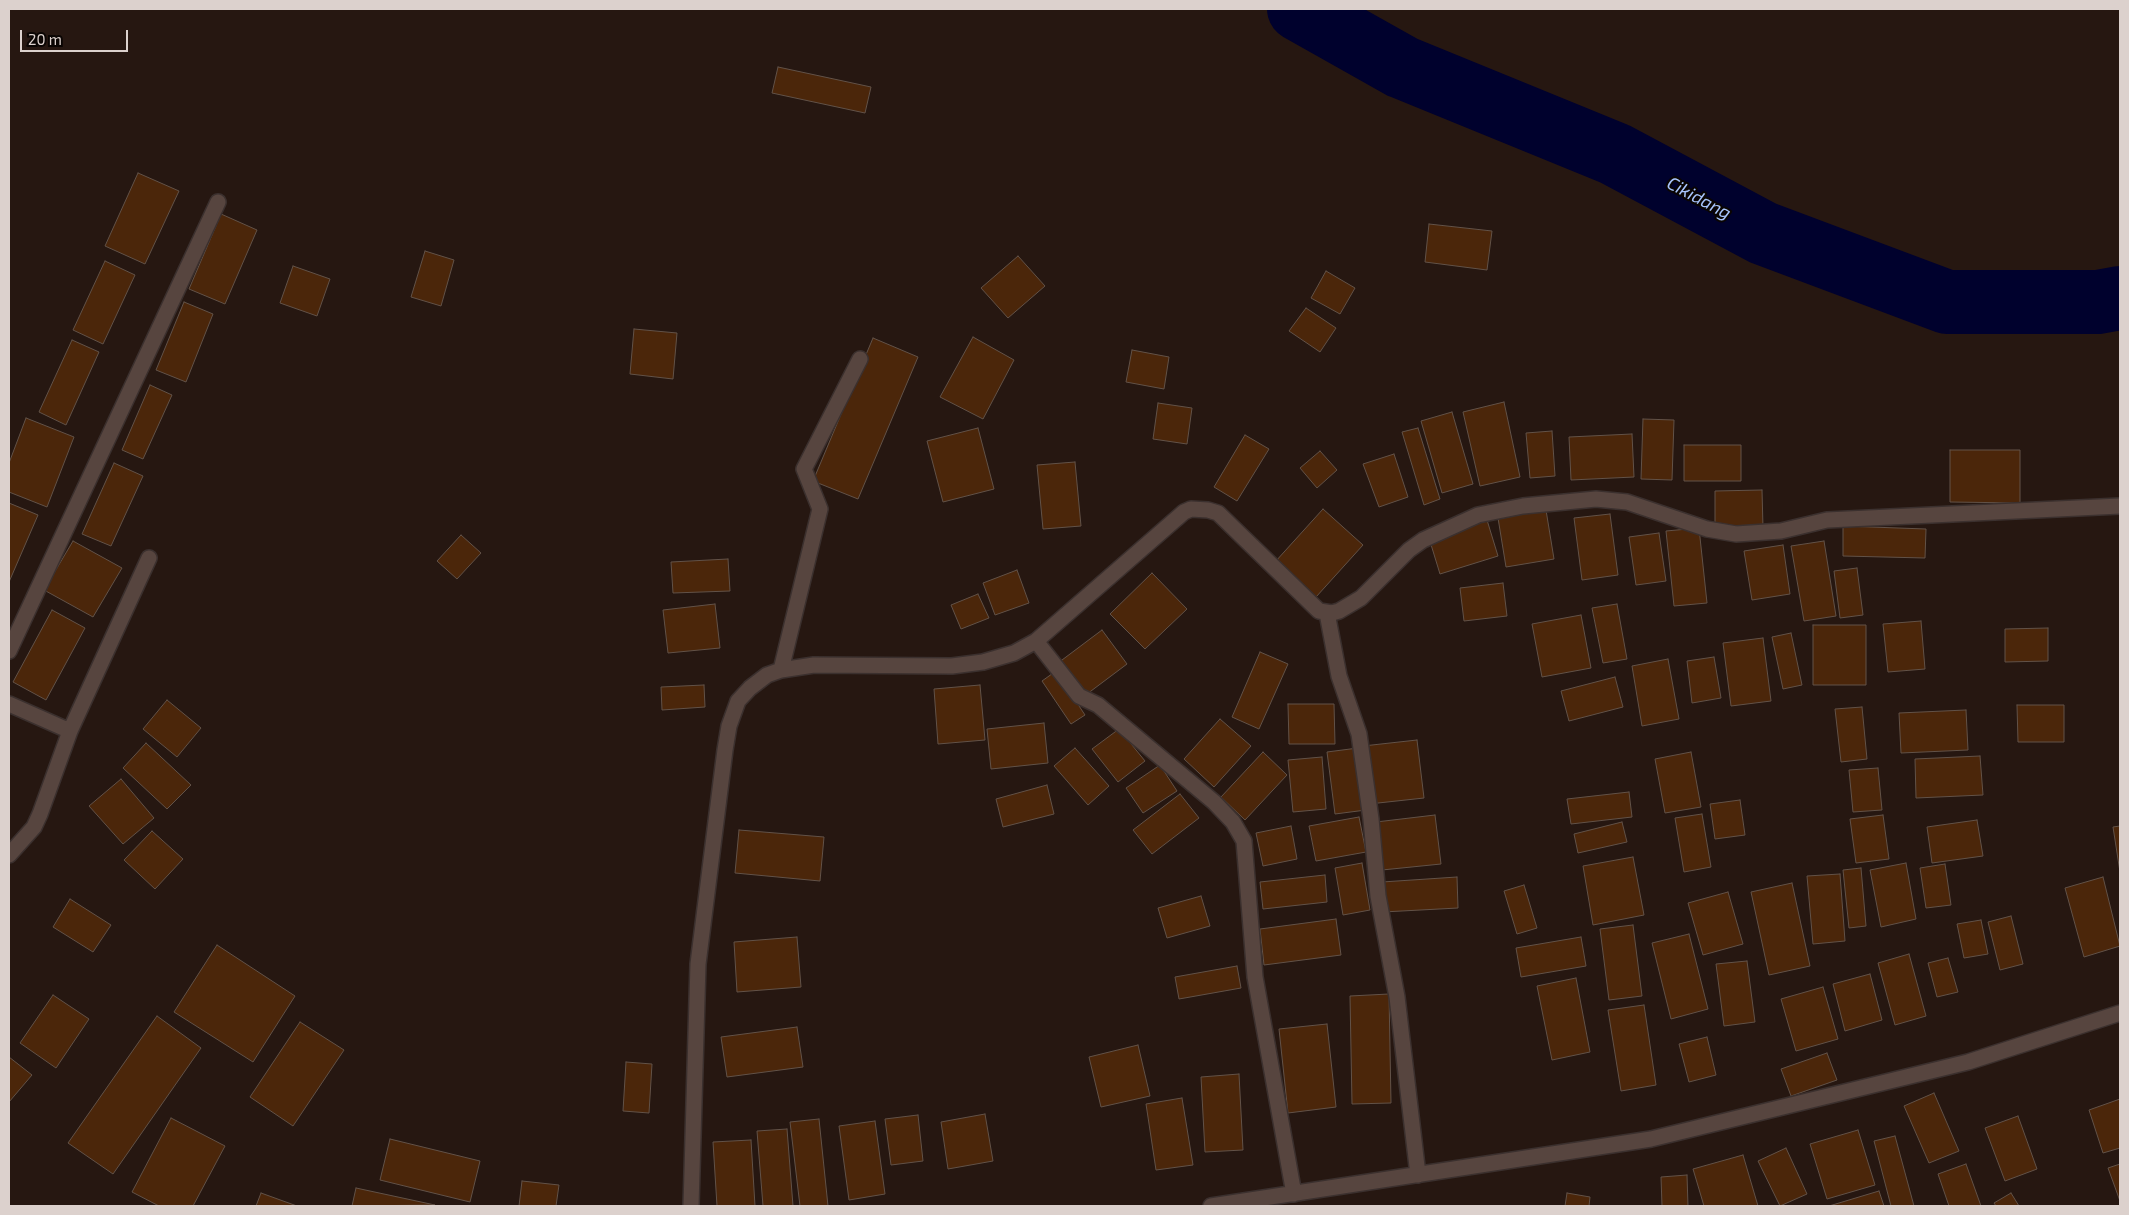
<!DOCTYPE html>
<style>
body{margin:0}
#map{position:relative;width:2129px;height:1215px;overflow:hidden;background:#261711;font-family:"Exo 2",sans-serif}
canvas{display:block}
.frame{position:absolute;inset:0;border:10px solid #dcd1cd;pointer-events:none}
.scale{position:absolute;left:20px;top:30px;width:108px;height:22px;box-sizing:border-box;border:2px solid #dcd1cd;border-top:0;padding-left:6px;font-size:15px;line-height:18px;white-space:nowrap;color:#dcd1cd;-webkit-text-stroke:4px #0a0503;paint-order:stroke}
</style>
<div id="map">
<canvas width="2129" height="1215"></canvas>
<div class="frame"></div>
<div class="scale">20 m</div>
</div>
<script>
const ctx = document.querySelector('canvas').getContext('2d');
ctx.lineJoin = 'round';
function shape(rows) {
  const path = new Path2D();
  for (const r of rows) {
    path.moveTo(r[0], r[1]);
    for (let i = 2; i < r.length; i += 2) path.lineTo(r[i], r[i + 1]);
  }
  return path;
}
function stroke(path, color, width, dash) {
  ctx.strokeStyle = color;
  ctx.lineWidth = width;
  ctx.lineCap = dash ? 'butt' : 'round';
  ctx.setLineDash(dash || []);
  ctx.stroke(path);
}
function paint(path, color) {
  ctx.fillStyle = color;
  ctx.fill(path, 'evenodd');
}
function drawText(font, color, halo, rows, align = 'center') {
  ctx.font = font + ' "Exo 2",sans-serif';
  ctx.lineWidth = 4;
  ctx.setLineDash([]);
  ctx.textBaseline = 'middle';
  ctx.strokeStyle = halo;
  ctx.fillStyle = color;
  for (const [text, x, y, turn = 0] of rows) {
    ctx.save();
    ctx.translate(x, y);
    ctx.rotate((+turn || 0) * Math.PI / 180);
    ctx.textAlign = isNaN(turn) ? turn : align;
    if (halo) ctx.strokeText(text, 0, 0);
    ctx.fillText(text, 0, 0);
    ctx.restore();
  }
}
stroke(shape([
 [1299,9,1402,67,1615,154,1763,233,1947,302,2098,302,2120,298]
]), '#00012d', 64);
const building = shape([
 [778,67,871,87,865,113,772,93,778,67],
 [138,173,179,191,145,264,105,246,138,173],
 [221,214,257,230,225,304,189,289,221,214],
 [1429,224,1492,231,1487,270,1425,262,1429,224],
 [425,251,454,260,441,306,411,297,425,251],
 [1018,256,1045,286,1008,318,981,288,1018,256],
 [105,261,135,275,103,344,73,330,105,261],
 [293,266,330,279,317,316,280,303,293,266],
 [1326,271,1355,288,1340,314,1311,298,1326,271],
 [184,302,213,314,186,382,156,370,184,302],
 [1306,308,1336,328,1320,352,1289,331,1306,308],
 [634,329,677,333,673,379,630,374,634,329],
 [973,337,1014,360,983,419,940,397,973,337],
 [873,338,918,357,858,499,813,481,873,338],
 [72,340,99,352,66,425,39,412,72,340],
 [1132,350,1169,357,1164,389,1126,382,1132,350],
 [150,385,172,395,143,459,122,450,150,385],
 [1504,402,1520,477,1480,486,1463,412,1504,402],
 [1158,403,1192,408,1187,444,1153,439,1158,403],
 [1452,412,1473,484,1442,493,1421,421,1452,412],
 [26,418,74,437,47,507,9,492,9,463,26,418],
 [1643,419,1674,420,1672,480,1641,479,1643,419],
 [978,428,994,489,943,502,927,441,978,428],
 [1418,428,1440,499,1424,505,1402,432,1418,428],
 [1552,431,1555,476,1530,478,1526,433,1552,431],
 [1632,434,1634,477,1571,480,1569,437,1632,434],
 [1245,435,1269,449,1237,501,1214,487,1245,435],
 [1684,445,1741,445,1741,481,1684,481,1684,445],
 [1950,450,2020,450,2020,503,1950,502,1950,450],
 [1320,451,1337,470,1317,488,1300,468,1320,451],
 [1394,454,1408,497,1379,507,1363,464,1394,454],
 [1075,462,1081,526,1043,529,1037,465,1075,462],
 [114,463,143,476,111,546,82,534,114,463],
 [1762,490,1763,528,1715,528,1715,491,1762,490],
 [9,503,38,515,9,582,9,503],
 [1323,509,1363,545,1316,597,1275,562,1323,509],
 [1546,510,1554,559,1506,567,1498,518,1546,510],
 [1610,514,1618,575,1582,580,1574,518,1610,514],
 [1487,520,1498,556,1440,574,1429,538,1487,520],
 [1843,526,1926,529,1925,558,1843,556,1843,526],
 [1699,528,1707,603,1674,606,1666,531,1699,528],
 [1659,533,1666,581,1636,585,1629,537,1659,533],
 [461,535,481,553,457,579,437,561,461,535],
 [73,541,122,568,93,617,44,590,73,541],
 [1824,541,1836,616,1804,621,1791,546,1824,541],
 [1783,545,1790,594,1752,600,1744,551,1783,545],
 [728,559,730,591,673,593,671,562,728,559],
 [1857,568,1863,615,1840,618,1834,571,1857,568],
 [1017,570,1029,603,995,615,983,583,1017,570],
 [1152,573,1187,609,1145,649,1110,614,1152,573],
 [1503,583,1507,616,1464,621,1460,588,1503,583],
 [978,594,989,618,961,629,951,605,978,594],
 [715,604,720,648,668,653,663,610,715,604],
 [1617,604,1627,659,1603,663,1592,608,1617,604],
 [52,610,85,628,46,700,13,682,52,610],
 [1581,615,1591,668,1542,677,1532,624,1581,615],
 [1921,621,1925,669,1888,672,1883,624,1921,621],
 [1813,625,1866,625,1866,685,1813,685,1813,625],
 [2048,628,2048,661,2005,662,2005,629,2048,628],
 [1102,630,1127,664,1083,697,1058,663,1102,630],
 [1791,633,1802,685,1783,689,1772,637,1791,633],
 [1763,638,1771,701,1731,706,1723,643,1763,638],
 [1260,652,1288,664,1259,729,1232,717,1260,652],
 [1714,657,1721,698,1692,703,1687,661,1714,657],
 [1668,659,1679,719,1642,726,1632,666,1668,659],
 [1056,671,1085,715,1071,724,1042,681,1056,671],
 [1615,677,1623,707,1569,721,1561,691,1615,677],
 [704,685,705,707,662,710,661,687,704,685],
 [980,685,985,740,938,744,934,689,980,685],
 [167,700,201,728,177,757,143,729,167,700],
 [1288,704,1334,704,1335,744,1289,744,1288,704],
 [2017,705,2064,705,2064,742,2018,742,2017,705],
 [1862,707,1867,759,1841,762,1835,709,1862,707],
 [1966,710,1968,750,1901,753,1899,713,1966,710],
 [1220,719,1251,746,1214,787,1184,759,1220,719],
 [1044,723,1048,763,991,769,987,729,1044,723],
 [1119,729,1145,761,1118,782,1092,749,1119,729],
 [1417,740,1424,798,1369,804,1363,746,1417,740],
 [146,743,191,785,167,809,123,768,146,743],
 [1075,748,1109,786,1088,805,1054,766,1075,748],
 [1358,748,1366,810,1335,814,1327,752,1358,748],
 [1263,752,1287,775,1245,820,1221,797,1263,752],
 [1691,752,1701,807,1665,813,1655,759,1691,752],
 [1980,756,1983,795,1916,798,1915,759,1980,756],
 [1322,757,1326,809,1293,812,1288,760,1322,757],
 [1160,765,1177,791,1143,813,1126,788,1160,765],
 [1878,768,1882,810,1853,812,1849,770,1878,768],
 [121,779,154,818,123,844,89,806,121,779],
 [1047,785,1054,814,1003,827,996,799,1047,785],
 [1629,792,1632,817,1571,824,1567,799,1629,792],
 [1180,794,1199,818,1152,854,1133,830,1180,794],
 [1740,800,1745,835,1715,839,1710,804,1740,800],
 [1702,814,1711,867,1684,872,1675,818,1702,814],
 [1435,815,1441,864,1382,870,1376,822,1435,815],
 [1883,815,1889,859,1856,863,1850,819,1883,815],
 [1359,817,1366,852,1316,861,1309,826,1359,817],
 [1977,820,1983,856,1932,863,1927,827,1977,820],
 [1622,822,1627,842,1578,853,1574,834,1622,822],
 [1291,826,1297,859,1263,866,1256,833,1291,826],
 [2120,826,2120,872,2113,827,2120,826],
 [739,830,824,837,820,881,735,873,739,830],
 [152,831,183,859,155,889,124,860,152,831],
 [1633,857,1644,915,1593,925,1583,866,1633,857],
 [1362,863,1370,910,1343,915,1335,868,1362,863],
 [1906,863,1916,919,1881,927,1870,870,1906,863],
 [1945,864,1951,905,1926,908,1920,868,1945,864],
 [1861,868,1866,926,1849,928,1843,870,1861,868],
 [1840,874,1845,941,1813,944,1807,876,1840,874],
 [1325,875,1327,902,1263,909,1260,882,1325,875],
 [1457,877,1458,908,1383,912,1382,882,1457,877],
 [2103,877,2120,946,2084,957,2065,888,2103,877],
 [1792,883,1810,966,1769,975,1751,892,1792,883],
 [1524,885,1537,928,1517,934,1504,891,1524,885],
 [1728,892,1743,944,1703,955,1688,903,1728,892],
 [1201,896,1210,926,1167,938,1158,908,1201,896],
 [70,899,111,925,93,952,53,927,70,899],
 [2011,916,2023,964,2000,970,1988,922,2011,916],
 [1336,919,1341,955,1264,965,1260,929,1336,919],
 [1981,920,1988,954,1964,958,1957,924,1981,920],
 [1633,925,1642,996,1609,1000,1600,929,1633,925],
 [1689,934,1708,1009,1671,1019,1652,943,1689,934],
 [797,937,801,987,737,992,734,942,797,937],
 [1581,937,1586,966,1521,977,1516,948,1581,937],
 [217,945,295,996,253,1062,174,1012,217,945],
 [1909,954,1926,1016,1895,1025,1878,963,1909,954],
 [1948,958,1958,992,1937,997,1928,963,1948,958],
 [1747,961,1755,1022,1724,1026,1716,964,1747,961],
 [1237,966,1241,988,1179,999,1175,977,1237,966],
 [1870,974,1882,1020,1845,1031,1833,984,1870,974],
 [1576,978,1590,1052,1552,1060,1537,986,1576,978],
 [1823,987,1838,1039,1796,1051,1781,999,1823,987],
 [1389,994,1391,1103,1352,1104,1350,996,1389,994],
 [53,995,89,1019,56,1068,20,1043,53,995],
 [1644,1005,1656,1085,1621,1091,1608,1010,1644,1005],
 [157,1016,201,1048,113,1174,68,1143,157,1016],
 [300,1022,344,1050,293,1126,250,1097,300,1022],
 [1327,1024,1336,1107,1288,1113,1279,1029,1327,1024],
 [797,1027,803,1067,727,1077,721,1037,797,1027],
 [1707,1037,1716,1075,1689,1082,1679,1044,1707,1037],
 [1138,1045,1150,1096,1101,1107,1089,1057,1138,1045],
 [1827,1053,1837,1080,1791,1096,1781,1069,1827,1053],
 [9,1057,32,1075,9,1102,9,1057],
 [626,1062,652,1064,649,1113,623,1111,626,1062],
 [1239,1074,1243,1150,1205,1152,1201,1077,1239,1074],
 [1934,1093,1959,1151,1929,1163,1904,1106,1934,1093],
 [1182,1098,1193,1165,1156,1170,1146,1104,1182,1098],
 [2120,1099,2120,1148,2103,1153,2089,1110,2120,1099],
 [985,1114,993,1161,948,1169,941,1122,985,1114],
 [918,1115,923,1161,891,1165,885,1119,918,1115],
 [2018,1116,2037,1169,2005,1181,1985,1128,2018,1116],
 [171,1118,225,1146,193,1206,159,1206,132,1192,171,1118],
 [819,1119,828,1206,800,1206,790,1122,819,1119],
 [875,1121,885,1194,849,1200,839,1126,875,1121],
 [787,1129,793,1206,763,1206,757,1131,787,1129],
 [1858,1130,1875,1185,1827,1199,1810,1144,1858,1130],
 [1895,1136,1914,1206,1891,1206,1874,1141,1895,1136],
 [390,1139,480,1161,470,1202,380,1180,390,1139],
 [751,1140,755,1206,717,1206,713,1142,751,1140],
 [1786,1148,1807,1194,1780,1206,1758,1161,1786,1148],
 [1743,1155,1758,1206,1704,1206,1693,1169,1743,1155],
 [1966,1164,1981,1206,1949,1206,1938,1174,1966,1164],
 [2120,1164,2120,1201,2108,1168,2120,1164],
 [1687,1175,1688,1206,1662,1206,1661,1177,1687,1175],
 [522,1181,559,1185,556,1206,519,1206,522,1181],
 [356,1188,435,1205,352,1206,356,1188],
 [1879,1191,1884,1206,1829,1206,1879,1191],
 [261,1193,297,1206,256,1206,261,1193],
 [1567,1193,1590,1197,1589,1206,1565,1206,1567,1193],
 [2011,1193,2019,1206,1996,1206,1994,1203,2011,1193]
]);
paint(building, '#4b260a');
stroke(building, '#625248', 1);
const minor = shape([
 [1327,613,1339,676,1359,734,1371,819,1378,896,1397,997,1418,1175],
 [1036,641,1079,696,1098,705,1214,802,1233,822,1244,841,1255,977,1294,1194],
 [9,651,218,202],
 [781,670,820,509,804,469,860,359],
 [9,704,70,731],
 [9,855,34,827,40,814,70,731,149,558],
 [691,1206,698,964,725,750,729,726,738,701,750,688,767,675,781,670,814,665,952,666,983,662,1014,653,1036,641,1184,512,1191,509,1208,510,1218,513,1319,611,1332,613,1339,611,1361,598,1409,550,1423,540,1478,515,1523,506,1596,499,1627,502,1707,529,1736,534,1781,531,1827,520,2120,506],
 [1211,1206,1651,1139,1968,1062,2120,1013]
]);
stroke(minor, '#3b302e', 18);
stroke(minor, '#57453f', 15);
drawText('italic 18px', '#a8c4fd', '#0a0503', [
 ["Cikidang",1699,198,28]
]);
</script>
